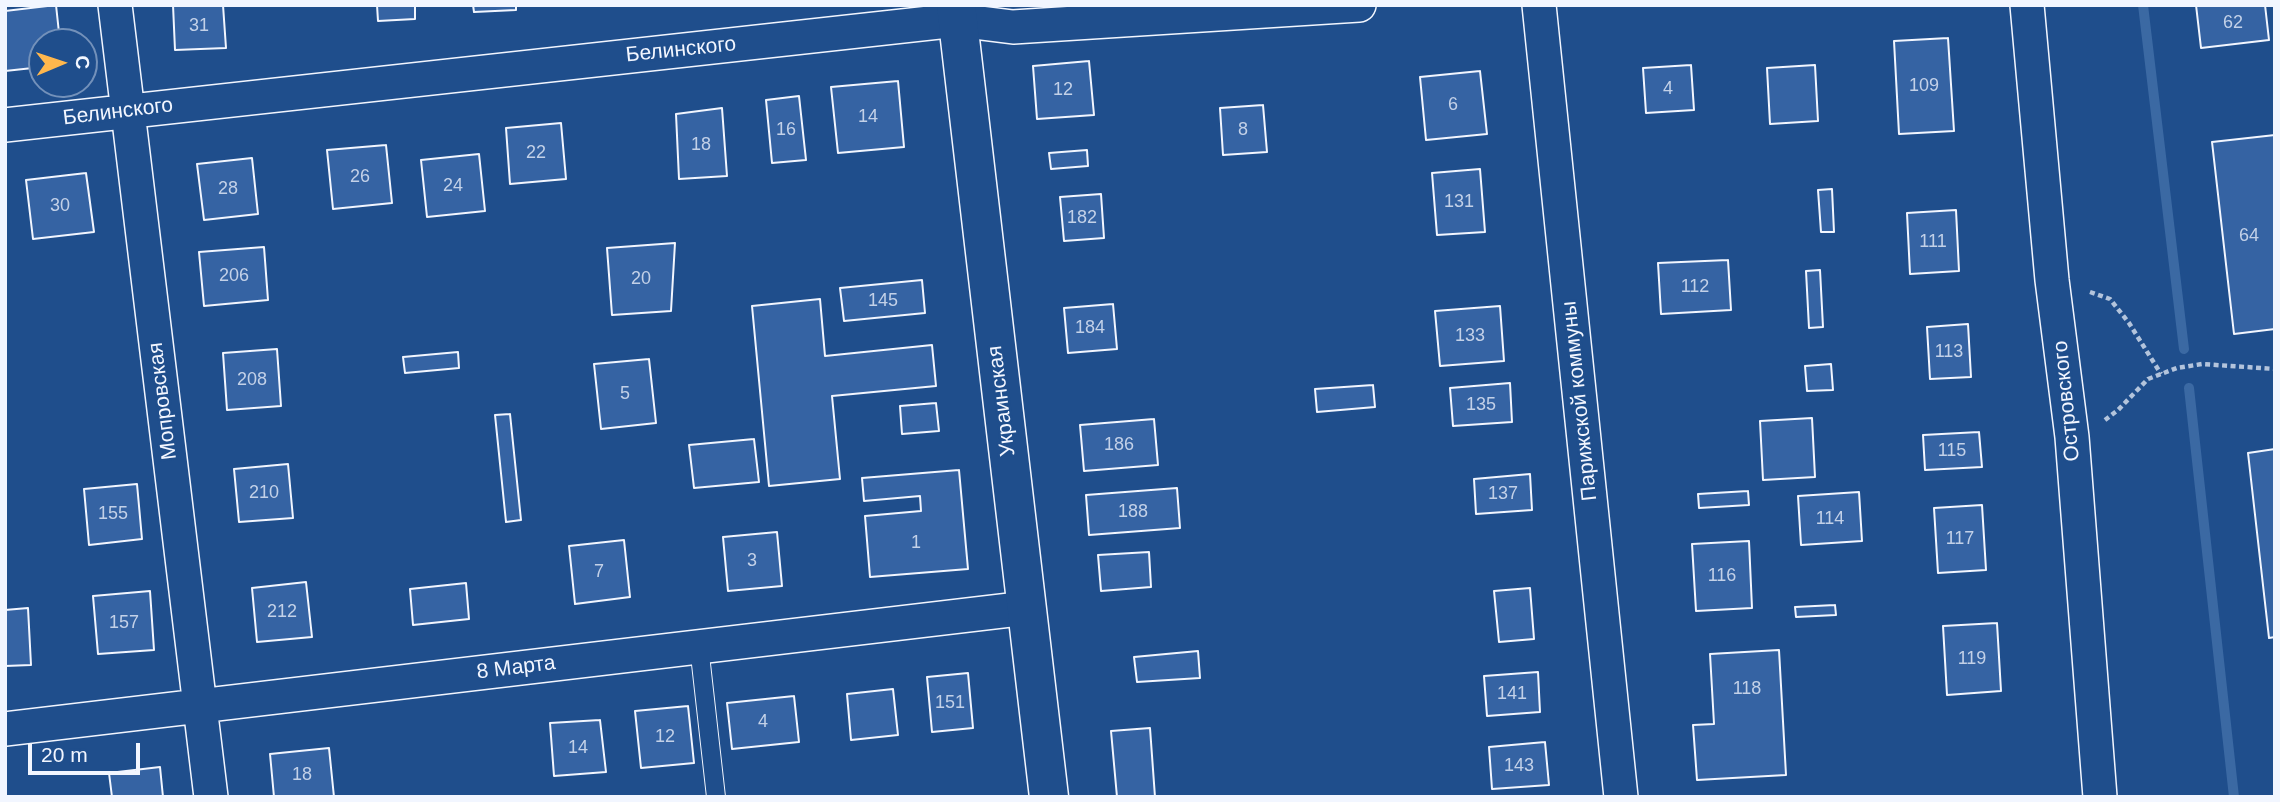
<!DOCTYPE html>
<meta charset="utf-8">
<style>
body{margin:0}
#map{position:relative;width:2280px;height:802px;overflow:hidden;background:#1f4e8c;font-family:Helvetica,sans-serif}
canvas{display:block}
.frame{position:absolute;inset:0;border:7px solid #f2f6ff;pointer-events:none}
.north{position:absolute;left:28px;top:28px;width:70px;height:70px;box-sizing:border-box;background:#1f4e8c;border:2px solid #7391ba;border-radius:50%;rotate:88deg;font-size:19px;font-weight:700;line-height:28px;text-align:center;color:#f2f6ff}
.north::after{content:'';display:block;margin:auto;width:24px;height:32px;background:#ffb74d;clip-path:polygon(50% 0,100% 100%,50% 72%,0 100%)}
.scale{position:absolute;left:28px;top:743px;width:112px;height:32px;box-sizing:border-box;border:4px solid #f2f6ff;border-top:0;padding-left:9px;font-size:21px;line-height:24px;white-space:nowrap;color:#f2f6ff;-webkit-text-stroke:5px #1f4e8c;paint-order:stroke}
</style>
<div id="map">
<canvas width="2280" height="802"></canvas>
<div class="frame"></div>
<div class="north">С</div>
<div class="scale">20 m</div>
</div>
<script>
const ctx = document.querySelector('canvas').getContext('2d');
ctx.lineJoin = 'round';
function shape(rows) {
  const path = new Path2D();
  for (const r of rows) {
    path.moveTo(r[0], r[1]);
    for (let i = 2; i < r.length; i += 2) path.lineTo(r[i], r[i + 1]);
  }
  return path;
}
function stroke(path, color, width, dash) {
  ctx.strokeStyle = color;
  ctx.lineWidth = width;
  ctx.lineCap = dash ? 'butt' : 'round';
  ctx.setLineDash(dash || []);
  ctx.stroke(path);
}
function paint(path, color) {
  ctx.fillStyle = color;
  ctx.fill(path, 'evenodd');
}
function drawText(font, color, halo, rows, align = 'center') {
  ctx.font = font + ' Helvetica,sans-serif';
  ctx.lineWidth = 5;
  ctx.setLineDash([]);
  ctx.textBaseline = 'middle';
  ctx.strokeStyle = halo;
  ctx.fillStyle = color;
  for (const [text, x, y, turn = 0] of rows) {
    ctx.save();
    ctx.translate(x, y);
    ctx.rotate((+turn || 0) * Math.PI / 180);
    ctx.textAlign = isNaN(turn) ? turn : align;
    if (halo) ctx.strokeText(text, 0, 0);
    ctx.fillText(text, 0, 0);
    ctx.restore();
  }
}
stroke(shape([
 [2143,5,2184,349],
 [2189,388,2234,797]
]), '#3b69a3', 10);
const building = shape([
 [56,5,60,42,42,42,42,67,5,71,5,11,56,5],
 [173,5,223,5,226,48,175,50,173,5],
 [377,5,415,5,415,19,378,21,377,5],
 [473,5,516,5,516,10,474,12,473,5],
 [2196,5,2265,5,2269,40,2201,48,2196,5],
 [1948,38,1954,131,1899,134,1894,41,1948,38],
 [1089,61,1094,115,1037,119,1033,66,1089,61],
 [1691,65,1694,110,1646,113,1643,68,1691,65],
 [1815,65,1818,121,1770,124,1767,68,1815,65],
 [1480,71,1487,134,1426,140,1420,77,1480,71],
 [898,81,904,147,838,153,831,87,898,81],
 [799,96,806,160,772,163,766,100,799,96],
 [1263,105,1267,152,1223,155,1220,108,1263,105],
 [722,108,727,176,679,179,676,114,722,108],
 [561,123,566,179,510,184,506,128,561,123],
 [2275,135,2275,329,2234,334,2212,142,2275,135],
 [386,145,392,203,333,209,327,150,386,145],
 [1087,150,1088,166,1051,169,1049,153,1087,150],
 [479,154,485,211,427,217,421,160,479,154],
 [252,158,258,214,204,220,197,164,252,158],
 [1480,169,1485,232,1437,235,1432,173,1480,169],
 [86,173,94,232,33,239,26,180,86,173],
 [1832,189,1834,232,1821,232,1818,190,1832,189],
 [1101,194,1104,238,1064,241,1060,197,1101,194],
 [1956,210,1959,271,1910,274,1907,213,1956,210],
 [675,243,671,311,612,315,607,248,675,243],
 [264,247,268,300,204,306,199,252,264,247],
 [1728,260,1731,310,1661,314,1658,263,1728,260],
 [1820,270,1823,327,1809,328,1806,271,1820,270],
 [922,280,925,313,844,321,840,288,922,280],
 [820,299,825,356,932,345,936,386,832,396,840,479,769,486,752,306,820,299],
 [1113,304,1117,349,1068,353,1064,308,1113,304],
 [1500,306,1504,361,1440,366,1435,311,1500,306],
 [1968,324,1971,377,1930,379,1927,327,1968,324],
 [277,349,281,406,227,410,223,353,277,349],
 [458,352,459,368,405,373,403,357,458,352],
 [649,359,656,423,601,429,594,364,649,359],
 [1831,364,1833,390,1807,391,1805,366,1831,364],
 [1510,383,1512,422,1453,426,1450,388,1510,383],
 [1373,385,1375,407,1317,412,1315,389,1373,385],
 [936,403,939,431,902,434,900,406,936,403],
 [510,414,521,520,506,522,495,415,510,414],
 [1812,418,1815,477,1763,480,1760,421,1812,418],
 [1154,419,1158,465,1084,471,1080,425,1154,419],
 [1979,432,1982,467,1925,470,1923,435,1979,432],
 [754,439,759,482,694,488,689,445,754,439],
 [2275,449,2275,637,2269,638,2248,453,2275,449],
 [288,464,293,518,239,522,234,469,288,464],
 [959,470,968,569,870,577,865,516,921,511,920,496,864,501,862,478,959,470],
 [1530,474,1532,510,1476,514,1474,479,1530,474],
 [137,484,142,539,89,545,84,489,137,484],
 [1177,488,1180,528,1089,535,1086,495,1177,488],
 [1748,491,1749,505,1699,508,1698,494,1748,491],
 [1859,492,1862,541,1801,545,1798,496,1859,492],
 [1982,505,1986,570,1938,573,1934,508,1982,505],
 [777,532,782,586,728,591,723,537,777,532],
 [624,540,630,597,575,604,569,546,624,540],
 [1749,541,1752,608,1696,611,1692,544,1749,541],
 [1149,552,1151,587,1101,591,1098,555,1149,552],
 [306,582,312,637,257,642,252,588,306,582],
 [466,583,469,619,413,625,410,589,466,583],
 [1530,588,1534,639,1499,642,1494,591,1530,588],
 [150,591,154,650,98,654,93,596,150,591],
 [1835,605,1836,615,1796,617,1795,607,1835,605],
 [28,608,31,665,5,666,5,610,28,608],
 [1997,623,2001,691,1947,695,1943,626,1997,623],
 [1779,650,1786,775,1697,780,1693,725,1714,724,1710,654,1779,650],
 [1198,651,1200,678,1137,682,1134,657,1198,651],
 [1538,672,1540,712,1487,716,1484,676,1538,672],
 [968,673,973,728,932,732,927,677,968,673],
 [893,689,898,735,851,740,847,694,893,689],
 [794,696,799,742,732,749,727,703,794,696],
 [688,706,694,763,641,768,635,711,688,706],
 [600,720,606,772,554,776,550,723,600,720],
 [1150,728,1155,797,1117,797,1111,731,1150,728],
 [1545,742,1549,785,1492,789,1489,747,1545,742],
 [329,748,334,797,274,797,270,754,329,748],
 [160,767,163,797,112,797,109,773,160,767]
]);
paint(building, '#3563a3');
stroke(building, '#f2f6ff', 2);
const lane = shape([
 [699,646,716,797]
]);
const street = shape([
 [115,5,211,797],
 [1539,5,1621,797],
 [2027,5,2052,280,2072,437,2100,797],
 [5,125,957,20,1013,27,1359,5],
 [5,729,1027,608]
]);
const secondary = shape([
 [956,5,1049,797]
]);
stroke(lane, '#f2f6ff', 20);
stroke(street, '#f2f6ff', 36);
stroke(secondary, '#f2f6ff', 41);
stroke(shape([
 [2090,292,2110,299,2129,323,2161,374],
 [2105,420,2118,410,2148,379,2177,368,2202,364,2275,369]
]), '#b3c4dc', 4.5, [5, 3.5]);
stroke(lane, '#1f4e8c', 18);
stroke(street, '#1f4e8c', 33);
stroke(secondary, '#1f4e8c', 38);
drawText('18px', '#c3d1e8', null, [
 ["62",2233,23],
 ["31",199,26],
 ["109",1924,86],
 ["4",1668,89],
 ["12",1063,90],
 ["6",1453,105],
 ["14",868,117],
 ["16",786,130],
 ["8",1243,130],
 ["18",701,145],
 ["22",536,153],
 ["26",360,177],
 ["24",453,186],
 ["28",228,189],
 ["131",1459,202],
 ["30",60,206],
 ["182",1082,218],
 ["64",2249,236],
 ["111",1933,242],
 ["206",234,276],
 ["20",641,279],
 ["112",1695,287],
 ["145",883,301],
 ["184",1090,328],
 ["133",1470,336],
 ["113",1949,352],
 ["208",252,380],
 ["5",625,394],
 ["135",1481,405],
 ["186",1119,445],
 ["115",1952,451],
 ["210",264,493],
 ["137",1503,494],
 ["188",1133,512],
 ["155",113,514],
 ["114",1830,519],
 ["117",1960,539],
 ["1",916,543],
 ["3",752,561],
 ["7",599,572],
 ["116",1722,576],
 ["212",282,612],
 ["157",124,623],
 ["119",1972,659],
 ["118",1747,689],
 ["141",1512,694],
 ["151",950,703],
 ["4",763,722],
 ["12",665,737],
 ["14",578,748],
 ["143",1519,766],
 ["18",302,775]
]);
drawText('21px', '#f2f6ff', '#1f4e8c', [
 ["Белинского",681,50,-6],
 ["Белинского",118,112,-7],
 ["Мопровская",163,401,-97],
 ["Украинская",1002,401,-97],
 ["Парижской коммуны",1580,401,-96],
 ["Островского",2067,401,-96],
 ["8 Марта",516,668,-7]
]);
</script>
